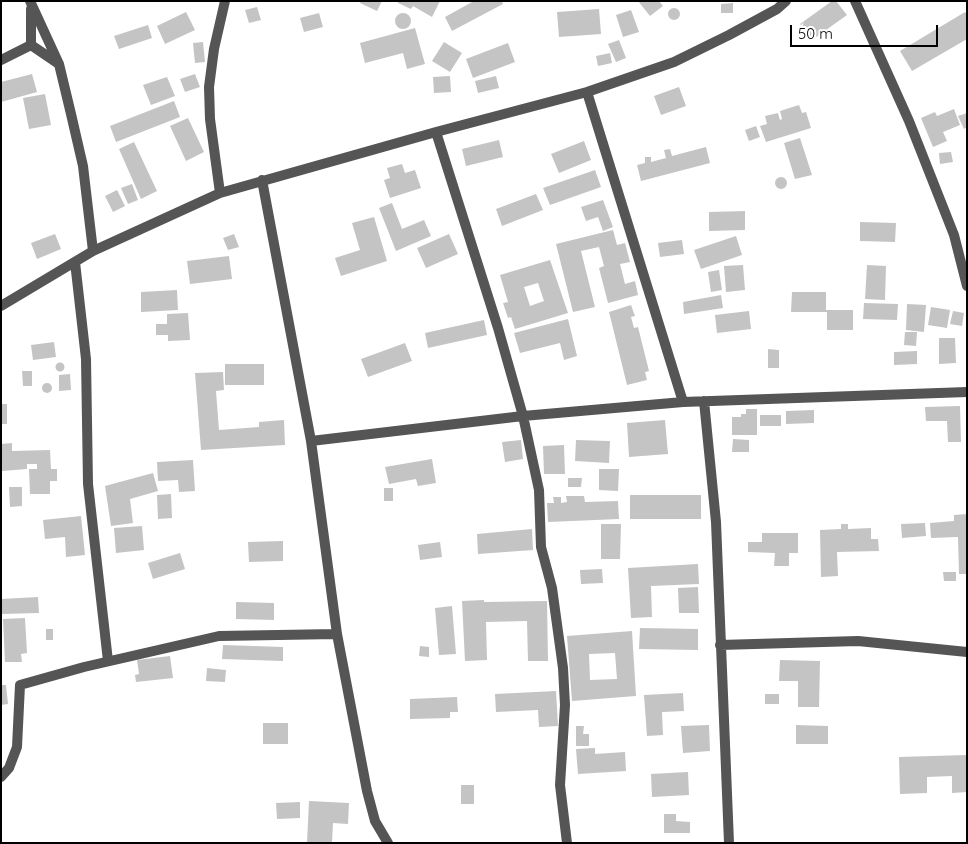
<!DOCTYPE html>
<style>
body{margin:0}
#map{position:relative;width:968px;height:844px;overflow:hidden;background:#fff;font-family:Quicksand,sans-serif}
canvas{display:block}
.frame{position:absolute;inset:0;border:2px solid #000;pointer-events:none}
.scale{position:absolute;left:790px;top:25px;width:148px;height:22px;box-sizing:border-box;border:2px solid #000;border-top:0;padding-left:6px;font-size:15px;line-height:18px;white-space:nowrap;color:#000;-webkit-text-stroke:4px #fff;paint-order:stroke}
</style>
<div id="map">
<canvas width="968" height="844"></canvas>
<div class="frame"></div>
<div class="scale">50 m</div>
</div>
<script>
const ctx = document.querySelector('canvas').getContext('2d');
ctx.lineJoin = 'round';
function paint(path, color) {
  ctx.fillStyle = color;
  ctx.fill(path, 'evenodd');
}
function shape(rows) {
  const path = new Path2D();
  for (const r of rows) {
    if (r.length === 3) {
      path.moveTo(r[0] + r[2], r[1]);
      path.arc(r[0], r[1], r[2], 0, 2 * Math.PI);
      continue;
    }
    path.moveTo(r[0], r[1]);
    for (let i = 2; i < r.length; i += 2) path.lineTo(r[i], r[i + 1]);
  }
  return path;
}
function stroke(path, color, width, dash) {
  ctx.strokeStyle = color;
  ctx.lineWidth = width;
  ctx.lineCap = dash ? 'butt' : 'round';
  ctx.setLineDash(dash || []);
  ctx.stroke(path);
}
paint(shape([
 [361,1,382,1,377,11,360,3],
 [398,1,440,1,432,17,413,6,411,9,398,3],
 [474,1,502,1,503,4,452,31,445,17],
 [638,1,659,1,663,6,650,16],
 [832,1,836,1,847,15,812,40,800,24],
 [733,3,733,13,721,13,721,4],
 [257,7,261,20,249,23,245,10],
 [674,14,6],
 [599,9,601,34,559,37,557,12],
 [631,10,639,32,623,37,616,15],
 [186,12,195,30,165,44,157,26],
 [965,12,967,15,967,39,912,71,900,51],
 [403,21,8],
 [319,13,323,27,304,32,300,18],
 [148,25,152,38,119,49,114,36],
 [415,28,425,64,407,69,403,53,365,63,360,43],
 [619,40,626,58,616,62,608,44],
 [203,42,205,62,195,63,193,43],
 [444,42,462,53,450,72,432,61],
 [508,43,515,62,473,78,466,59],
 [610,53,612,63,598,66,596,56],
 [32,74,37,92,1,102,1,82],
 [195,74,200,87,185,92,180,79],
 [450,76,451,92,434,93,433,77],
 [496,76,499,88,478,93,475,81],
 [167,77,175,96,151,105,143,85],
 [679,87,686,106,661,115,654,96],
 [45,94,51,125,29,129,23,98],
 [174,101,180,117,116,142,110,126],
 [799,105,802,113,806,112,811,128,766,142,760,126,767,124,765,116,778,113,780,120,782,119,780,111],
 [954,109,960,125,943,132,947,141,933,147,921,118,935,112,937,116],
 [967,113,967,127,964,129,958,116],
 [188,118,204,152,186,161,170,126],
 [756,126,760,137,749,141,745,130],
 [800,138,812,175,795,179,784,143],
 [499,140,503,157,466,166,462,149],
 [584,141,591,160,559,173,551,154],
 [134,142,157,191,141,199,119,149],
 [706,147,710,163,641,181,637,165,645,163,645,157,651,157,651,162,666,158,664,150,670,149,672,156],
 [951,152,953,162,940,164,939,153],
 [402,164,405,173,415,170,421,188,390,198,384,180,390,178,387,168],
 [595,170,601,187,550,205,543,188],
 [781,183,6],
 [132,184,138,200,128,204,121,188],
 [117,190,125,206,113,212,105,196],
 [536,194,543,210,502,226,496,209],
 [603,200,613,227,603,231,598,217,586,221,581,207],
 [392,203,402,229,424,220,431,236,396,251,379,208],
 [745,211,745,230,709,231,709,212],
 [374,217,387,261,341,276,335,258,360,250,352,223],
 [860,222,896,223,895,242,860,241],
 [613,230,617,245,625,243,630,262,620,264,625,284,635,281,638,295,608,303,599,268,604,266,599,247,581,251,595,307,573,312,556,244],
 [55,234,61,249,37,259,31,243],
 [234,234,239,247,228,250,223,238],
 [449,234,458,254,426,268,417,248],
 [736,236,742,255,701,269,694,250],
 [682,240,684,254,660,257,658,243],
 [229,256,232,279,190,284,187,261],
 [550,260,568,313,515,329,511,317,508,318,503,303,508,302,500,275],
 [538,283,544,301,530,306,524,287],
 [743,265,745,290,726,292,724,266],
 [867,265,886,266,885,300,865,299],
 [719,270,722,290,711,292,708,272],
 [177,290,178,310,141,312,141,292],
 [792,292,826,292,826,310,853,310,853,330,827,330,827,312,791,312],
 [721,295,723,308,684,314,683,302],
 [864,303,898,304,897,320,863,319],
 [907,304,926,305,924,332,906,330],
 [631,305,635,316,631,317,634,328,638,327,649,371,645,372,647,380,627,385,609,312],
 [931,307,950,310,947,328,928,325],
 [749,311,751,329,717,333,715,315],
 [953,311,964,313,962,326,950,324],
 [188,313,190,340,168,341,168,335,156,335,156,324,167,324,167,314],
 [568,319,577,356,564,360,560,343,520,353,514,333],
 [484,320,487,335,428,348,425,333],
 [905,332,917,332,916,346,904,345],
 [939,338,955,338,956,363,939,364],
 [54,342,56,357,33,360,31,345],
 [405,343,412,361,368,377,361,359],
 [768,349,779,350,779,368,768,368],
 [917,351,917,364,894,365,894,352],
 [60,367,4.5],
 [225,364,264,364,264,385,225,385],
 [22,371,32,371,32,386,23,386],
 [223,372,224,390,216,391,219,430,259,427,259,422,284,420,285,445,201,450,195,373],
 [70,374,71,390,59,391,59,375],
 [47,388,5],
 [1,404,7,404,7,424,1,424],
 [960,406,961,442,948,442,947,421,926,421,925,407],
 [746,409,757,409,757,435,732,435,732,417,741,417,741,414,746,414],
 [814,410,814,423,786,424,786,411],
 [760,415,781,415,781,426,760,426],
 [665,420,668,454,629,457,627,423],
 [733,439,749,440,749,452,732,452],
 [521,440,523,459,505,462,502,442],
 [576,440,610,441,609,463,575,461],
 [12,443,12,451,50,450,51,469,57,469,57,481,50,481,50,494,30,494,29,469,37,469,37,464,27,464,27,469,2,471,1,444],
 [564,445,565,474,544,474,543,446],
 [432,459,436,483,418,486,416,479,389,484,385,467],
 [193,460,195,491,179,492,178,480,158,481,157,462],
 [599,469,619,469,618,491,599,490],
 [153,473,158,491,130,499,133,523,111,526,105,486],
 [568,478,582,478,581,487,568,487],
 [9,487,22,487,22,506,10,507],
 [384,488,393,488,393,501,384,501],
 [171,494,172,518,158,519,157,495],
 [630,495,701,495,701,519,630,519],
 [566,496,584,496,585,502,618,501,619,519,548,522,547,503,554,503,553,497,561,497,561,503,567,502],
 [967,514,967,574,959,574,958,537,931,538,930,523,954,521,954,515],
 [81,516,85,555,66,557,65,537,45,539,43,520],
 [925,523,926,536,902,538,901,524],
 [601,524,621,524,620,559,601,559],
 [841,524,848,524,848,529,871,528,871,539,878,539,879,551,837,552,838,576,821,577,820,530,841,529],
 [142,526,144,550,116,553,114,528],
 [532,529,533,550,478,554,477,534],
 [762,533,798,533,798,553,789,553,789,566,774,566,775,553,748,552,748,542,762,542],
 [283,541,283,561,249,562,248,542],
 [440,542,442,557,420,560,418,545],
 [180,553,185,569,153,579,148,563],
 [698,564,699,584,651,586,652,617,631,618,628,568],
 [602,569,603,583,581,584,580,570],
 [943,572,956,572,956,581,944,581],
 [698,587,699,613,679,613,678,588],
 [38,597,39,613,2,614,1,599],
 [484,600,484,602,547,601,548,661,528,661,527,621,486,622,487,660,465,661,462,601],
 [236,602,274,603,274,620,236,619],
 [452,606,456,654,439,655,435,608],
 [25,618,27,653,21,654,22,662,5,662,3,619],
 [640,628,698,629,698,650,639,649],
 [46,629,53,629,53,640,46,640],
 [632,631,636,696,572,701,567,636],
 [615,653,617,679,590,680,589,654],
 [223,645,283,647,283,661,222,659],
 [420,646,429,647,429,657,419,656],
 [170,656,173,678,136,682,135,675,139,674,137,660],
 [780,660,820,661,819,707,798,707,798,681,779,681],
 [207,668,226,670,225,682,206,681],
 [1,685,6,685,8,704,1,705],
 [556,691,558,726,539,727,538,710,496,712,495,694],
 [683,693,684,711,662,712,663,735,647,736,644,695],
 [765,694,779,694,779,704,765,704],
 [457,697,458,712,450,712,450,718,410,719,410,699],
 [263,723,288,723,288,744,263,744],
 [709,725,710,751,683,753,681,726],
 [796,725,828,726,828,744,796,744],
 [576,726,584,726,583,734,589,734,589,746,576,746],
 [595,748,595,754,625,752,626,771,578,774,576,749],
 [967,755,967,792,952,793,952,776,927,777,927,793,900,794,899,757],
 [688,772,689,795,652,797,651,774],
 [461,785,474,785,474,804,461,804],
 [309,801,349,803,348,824,333,823,332,843,307,843],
 [300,802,300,818,277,819,276,803],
 [664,814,676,814,676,821,690,822,690,833,664,833]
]), '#c4c4c4');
stroke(shape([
 [30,1,59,64,71,114,83,166,93,251],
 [855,1,909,121,954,235,967,286],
 [31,45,59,64],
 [1,60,31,45,31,9],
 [587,92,683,402],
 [436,132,498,328,523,416,539,490,541,547,552,588,563,668,565,705,560,785,567,843],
 [262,180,311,441,337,634,367,791,375,821,388,843],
 [220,193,210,119,209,87,214,49,225,1],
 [75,262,86,359,88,484,108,661],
 [1,306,93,251,220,193,436,132,587,92,674,62,729,35,777,9,786,1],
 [704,401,716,522,729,843],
 [311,441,523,416,683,402,967,392],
 [720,645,858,641,967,652],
 [1,777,9,768,17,747,20,685,84,667,219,636,337,634]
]), '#555', 10);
</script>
